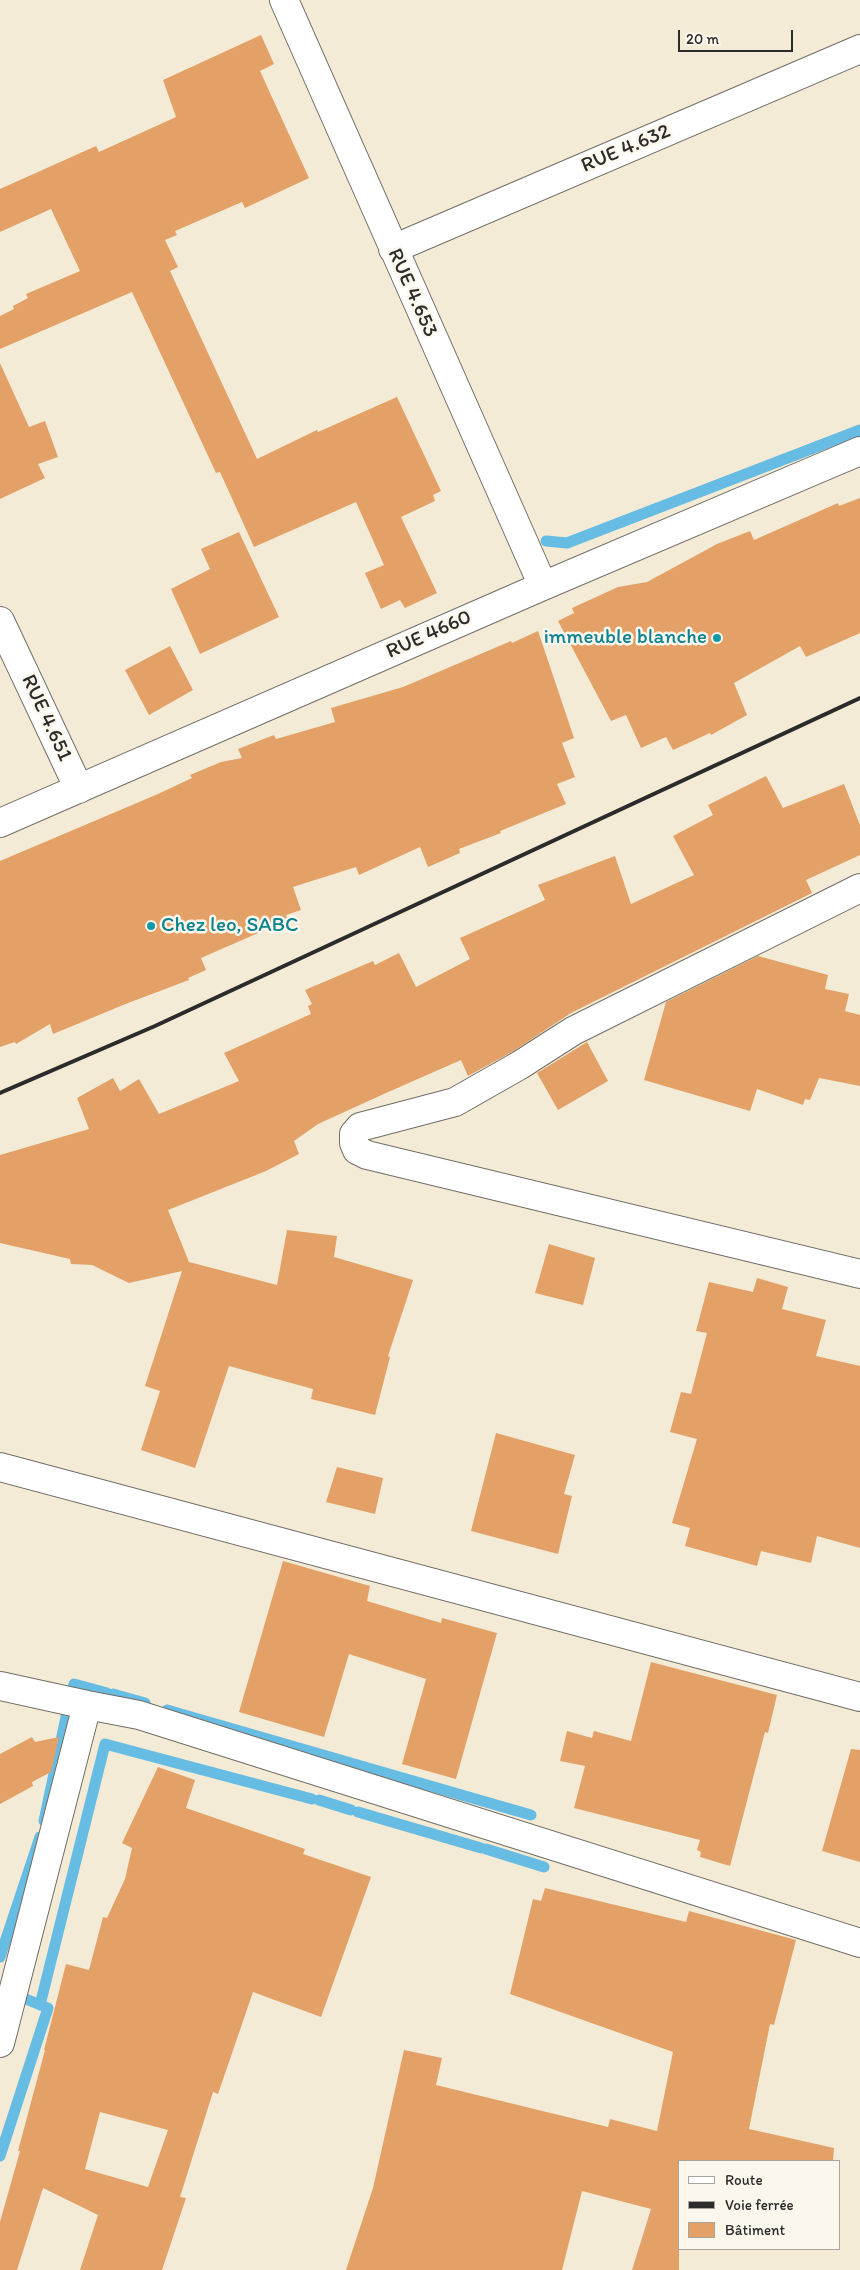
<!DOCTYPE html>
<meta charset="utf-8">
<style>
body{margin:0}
#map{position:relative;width:860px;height:2270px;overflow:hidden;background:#f3ebd5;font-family:Itim,sans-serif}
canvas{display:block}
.legend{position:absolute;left:678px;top:2160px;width:162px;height:90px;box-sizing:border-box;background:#fbf7ec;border:1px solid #a8a59f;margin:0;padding:6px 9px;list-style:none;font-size:15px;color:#2b2b2b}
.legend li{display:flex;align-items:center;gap:10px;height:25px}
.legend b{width:25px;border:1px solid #a8a59f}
.scale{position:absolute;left:678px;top:30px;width:115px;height:22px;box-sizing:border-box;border:2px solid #2b2b2b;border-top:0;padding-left:6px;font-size:15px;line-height:18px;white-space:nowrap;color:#2b2b2b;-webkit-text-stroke:4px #fbf7ec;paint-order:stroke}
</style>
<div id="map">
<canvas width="860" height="2270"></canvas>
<ul class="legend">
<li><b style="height:6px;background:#fff"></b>Route</li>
<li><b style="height:6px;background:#2b2b2b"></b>Voie ferrée</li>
<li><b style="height:14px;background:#e3a167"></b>Bâtiment</li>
</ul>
<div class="scale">20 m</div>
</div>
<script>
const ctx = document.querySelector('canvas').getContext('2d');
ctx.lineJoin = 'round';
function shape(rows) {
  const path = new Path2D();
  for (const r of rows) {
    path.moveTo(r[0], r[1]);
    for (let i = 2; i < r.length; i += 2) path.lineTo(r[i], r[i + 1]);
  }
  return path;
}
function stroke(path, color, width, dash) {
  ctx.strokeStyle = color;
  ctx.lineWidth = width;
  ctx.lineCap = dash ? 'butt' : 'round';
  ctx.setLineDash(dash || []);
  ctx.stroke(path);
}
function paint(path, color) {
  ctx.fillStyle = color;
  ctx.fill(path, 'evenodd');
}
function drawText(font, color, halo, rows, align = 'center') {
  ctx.font = font + ' Itim,sans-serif';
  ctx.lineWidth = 5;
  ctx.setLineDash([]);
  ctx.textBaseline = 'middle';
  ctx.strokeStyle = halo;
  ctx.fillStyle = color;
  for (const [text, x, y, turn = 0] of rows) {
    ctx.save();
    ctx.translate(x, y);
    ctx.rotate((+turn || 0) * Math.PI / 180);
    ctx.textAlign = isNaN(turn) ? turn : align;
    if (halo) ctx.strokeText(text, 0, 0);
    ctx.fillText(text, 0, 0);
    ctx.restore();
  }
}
stroke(shape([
 [546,541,567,543,860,430],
 [113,1694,145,1703],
 [71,1697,74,1684,107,1693],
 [167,1710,531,1815],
 [319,1800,351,1810],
 [358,1812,481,1848],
 [44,1821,69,1703],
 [486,1849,544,1867],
 [0,1957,40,1837],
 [40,2005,105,1744,312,1799],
 [0,2156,48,2008,11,1993]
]), '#66bce2', 11);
paint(shape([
 [261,35,274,64,260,71,309,178,245,208,242,202,175,231,177,235,165,240,178,267,170,271,257,459,317,430,318,432,397,397,441,491,433,495,435,501,401,517,437,593,405,608,400,600,381,609,365,573,384,565,356,502,254,547,220,472,216,473,132,292,0,349,0,316,14,309,13,306,28,298,26,294,80,271,51,209,0,232,0,189,96,146,99,152,176,117,163,80],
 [0,363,29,427,45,421,58,457,38,464,45,478,0,499],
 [860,498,860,633,806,657,800,646,734,683,747,715,711,735,710,733,673,750,666,737,641,748,626,715,611,721,558,621,574,613,572,608,618,587,647,582,717,544,750,531,754,540,838,503,839,506],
 [239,532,279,617,200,654,171,589,210,569,201,549],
 [538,631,574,738,562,743,575,777,557,784,566,804,500,831,501,833,459,849,460,853,428,867,420,847,359,875,356,867,293,887,301,910,286,915,288,920,201,958,206,970,188,978,189,980,128,1003,53,1034,50,1024,16,1044,15,1042,0,1047,0,861,158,794,192,778,190,775,221,762,242,758,238,749,274,735,276,739,335,722,331,708,403,687,511,641,512,643],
 [170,646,193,690,149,715,125,670],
 [766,776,783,808,844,784,860,825,860,855,806,880,812,893,571,1013,512,1052,468,1076,461,1060,386,1093,318,1124,294,1141,299,1154,266,1171,168,1210,189,1262,277,1285,287,1230,337,1236,334,1257,413,1280,388,1356,390,1357,375,1415,311,1399,313,1389,229,1366,195,1468,141,1450,160,1391,145,1386,182,1271,129,1283,92,1265,71,1264,70,1259,0,1243,0,1155,89,1129,77,1098,113,1078,120,1091,139,1079,159,1114,239,1081,224,1053,311,1014,308,1006,312,1004,305,990,373,961,375,965,399,953,416,987,470,959,460,938,545,900,538,885,615,856,631,904,694,875,673,836,713,815,708,805],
 [758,956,828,975,825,989,849,994,845,1011,860,1015,860,1086,819,1078,810,1100,805,1099,803,1105,757,1089,750,1111,644,1080,666,1002],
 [587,1042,608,1081,558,1110,537,1073],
 [549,1244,595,1258,583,1305,535,1293],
 [757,1278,788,1287,782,1309,826,1320,816,1356,860,1366,860,1548,817,1536,811,1563,761,1551,757,1566,685,1546,690,1528,672,1523,697,1439,670,1432,681,1392,691,1394,707,1333,696,1331,709,1282,753,1292],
 [496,1433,575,1455,564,1494,572,1496,558,1554,471,1531],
 [337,1467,383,1478,375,1514,326,1502],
 [283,1561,370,1586,367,1601,441,1623,442,1618,497,1633,456,1779,402,1764,426,1679,349,1654,324,1737,239,1712],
 [651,1662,777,1695,768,1733,765,1732,730,1866,700,1857,701,1852,697,1850,700,1840,574,1808,585,1766,560,1761,567,1731,592,1738,594,1731,631,1741],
 [32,1737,35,1742,59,1737,51,1772,32,1782,33,1786,0,1804,0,1754],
 [851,1749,860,1750,860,1862,822,1851],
 [158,1767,195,1780,186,1808,305,1849,303,1854,371,1877,321,2017,253,1992,218,2094,213,2092,180,2197,186,2198,162,2270,80,2270,98,2215,43,2188,17,2270,0,2270,0,2222,20,2151,18,2151,45,2050,44,2050,66,1964,89,1970,103,1917,107,1918,125,1879,132,1848,122,1843],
 [100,2112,168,2130,148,2187,85,2169],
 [545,1888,686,1922,689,1911,796,1940,774,2025,770,2024,749,2129,834,2148,833,2161,679,2161,679,2270,632,2270,651,2209,582,2191,562,2270,346,2270,373,2188,404,2050,442,2058,436,2085,608,2127,610,2119,657,2131,673,2052,510,1994,533,1899,541,1901]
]), '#e3a167');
const minor = shape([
 [284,0,543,586],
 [393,249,860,49],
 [0,621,79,789],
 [0,823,543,586,860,451],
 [860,888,573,1031,520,1065,455,1102,360,1127,354,1134,354,1143,357,1150,367,1155,860,1274],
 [0,1467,860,1697],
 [0,1686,87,1705],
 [0,2043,87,1705,139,1715,860,1943]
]);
stroke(minor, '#716e66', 30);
stroke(minor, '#fff', 28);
stroke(shape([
 [0,1093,155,1026,860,698]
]), '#2b2b2b', 4);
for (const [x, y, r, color] of [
 [717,638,5,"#0f9aa8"],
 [151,926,5,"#0f9aa8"]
]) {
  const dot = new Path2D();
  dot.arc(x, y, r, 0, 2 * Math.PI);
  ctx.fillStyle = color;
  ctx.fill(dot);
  stroke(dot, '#fbf7ec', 2);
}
drawText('21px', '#2b2b2b', '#fbf7ec', [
 ["RUE 4.632",626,149,-23],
 ["RUE 4.653",412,293,66],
 ["RUE 4660",429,635,-24],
 ["RUE 4.651",46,718,65]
]);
drawText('21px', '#0d838f', '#fbf7ec', [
 ["immeuble blanche",707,638],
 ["Chez leo, SABC",161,926,"left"]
], 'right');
</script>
